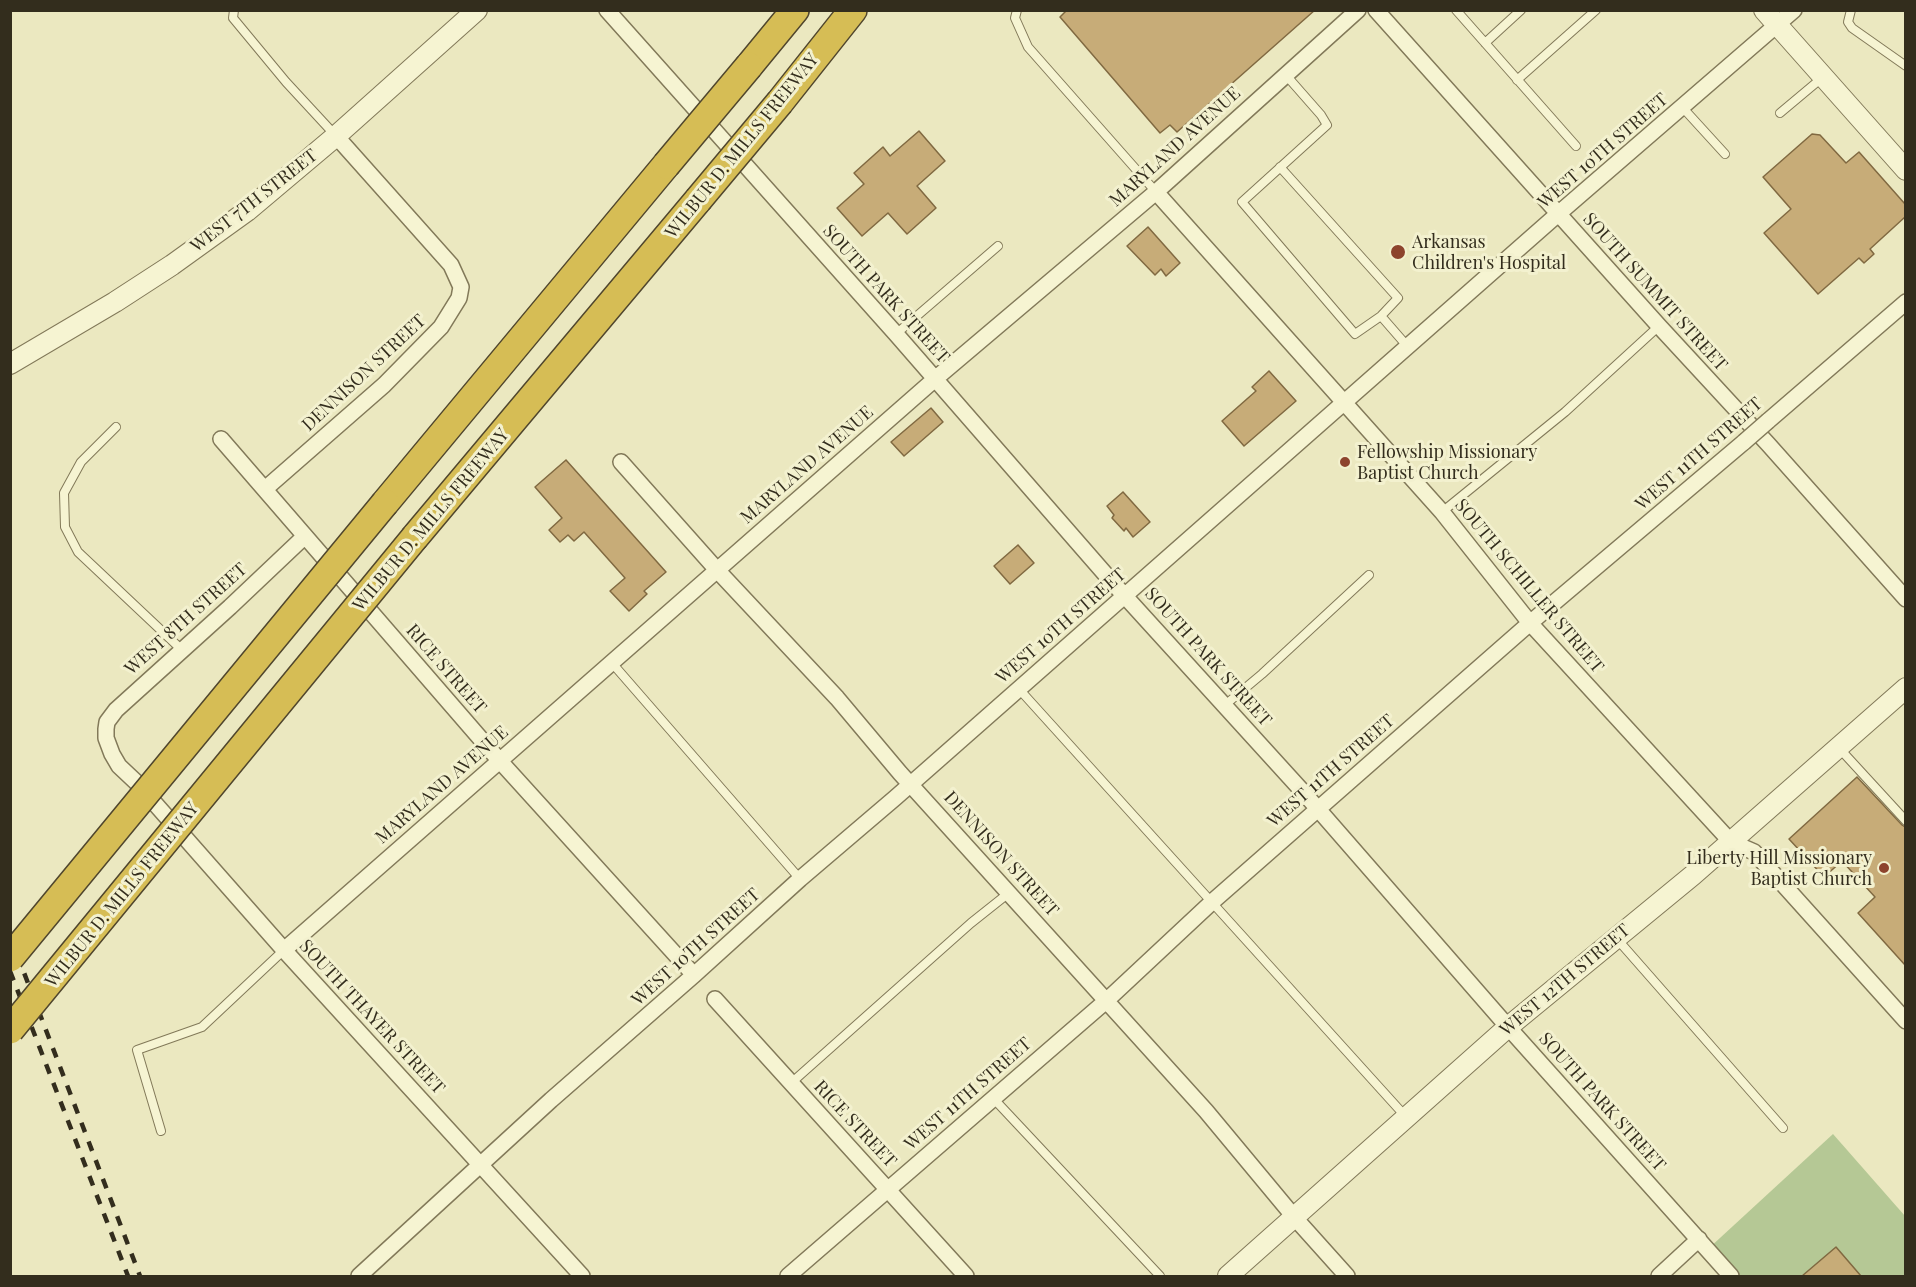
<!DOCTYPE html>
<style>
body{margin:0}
#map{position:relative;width:1916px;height:1287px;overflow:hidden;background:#ebe8c0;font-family:"Playfair Display",serif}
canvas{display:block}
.frame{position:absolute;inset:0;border:12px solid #332d1d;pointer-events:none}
</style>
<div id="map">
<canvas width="1916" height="1287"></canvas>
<div class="frame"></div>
</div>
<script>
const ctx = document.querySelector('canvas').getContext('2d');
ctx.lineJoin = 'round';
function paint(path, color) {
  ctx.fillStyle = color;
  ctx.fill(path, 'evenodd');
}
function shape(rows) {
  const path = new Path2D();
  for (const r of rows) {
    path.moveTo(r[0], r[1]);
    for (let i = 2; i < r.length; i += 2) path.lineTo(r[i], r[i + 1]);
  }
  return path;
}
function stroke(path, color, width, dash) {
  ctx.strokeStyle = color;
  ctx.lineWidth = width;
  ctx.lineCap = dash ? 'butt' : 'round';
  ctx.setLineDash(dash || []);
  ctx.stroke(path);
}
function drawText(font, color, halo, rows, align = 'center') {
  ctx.font = font + ' "Playfair Display",serif';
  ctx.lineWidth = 6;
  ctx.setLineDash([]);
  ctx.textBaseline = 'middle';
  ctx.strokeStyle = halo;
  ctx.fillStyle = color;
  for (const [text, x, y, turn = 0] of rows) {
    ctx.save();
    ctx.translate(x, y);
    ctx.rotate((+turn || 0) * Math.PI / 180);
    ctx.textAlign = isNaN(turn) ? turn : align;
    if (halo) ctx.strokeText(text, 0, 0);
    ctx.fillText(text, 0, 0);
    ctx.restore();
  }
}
paint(shape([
 [1833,1134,1905,1216,1905,1276,1731,1276,1708,1249]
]), '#b5c895');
const building = shape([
 [1067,10,1315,10,1177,132,1170,125,1160,133,1060,17,1067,10],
 [919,131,945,161,917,186,936,208,907,234,888,213,862,236,837,208,864,184,854,173,883,147,890,156,919,131],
 [1812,134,1820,135,1846,163,1859,152,1905,204,1905,217,1870,249,1874,254,1864,263,1859,258,1818,294,1764,233,1791,209,1763,177,1812,134],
 [1148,227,1180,263,1166,276,1161,269,1155,275,1127,246,1148,227],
 [1269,371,1296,401,1244,446,1222,421,1256,391,1252,387,1269,371],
 [931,408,943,422,904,456,891,442,931,408],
 [566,460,666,572,644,591,647,594,629,611,610,591,625,578,584,532,574,541,568,535,560,542,549,530,562,518,535,487,566,460],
 [1123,492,1150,522,1133,537,1126,528,1124,531,1112,518,1114,515,1107,506,1123,492],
 [1018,545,1034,563,1010,584,994,566,1018,545],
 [1857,777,1902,825,1905,827,1905,965,1858,913,1875,897,1842,861,1824,877,1789,839,1857,777],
 [1836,1247,1861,1276,1802,1276,1836,1247]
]);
paint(building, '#c7ac78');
stroke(building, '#806941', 1.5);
const service = shape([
 [234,10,233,18,286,82,335,135],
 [1017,10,1015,18,1028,47,1156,192],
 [1456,10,1576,146],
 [1851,10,1848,22,1852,28,1906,66],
 [1485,43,1521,10],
 [1517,80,1596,10],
 [1683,108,1725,154],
 [1780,113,1823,77],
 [1280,167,1398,298,1381,316,1355,334,1242,202,1327,125,1321,115,1285,74],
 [1381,316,1408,347],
 [896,334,998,246],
 [116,427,81,462,64,493,65,527,78,552,182,650],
 [1442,512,1565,412,1659,326],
 [612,663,800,879],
 [1019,689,1406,1117],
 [1225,705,1262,674,1369,575],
 [1839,748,1906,821],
 [1617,939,1783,1128],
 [790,1084,971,923,1010,892],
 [993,1098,1160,1276],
 [161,1131,137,1050,202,1027,284,950]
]);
const minor = shape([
 [607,10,896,334,1113,583,1304,793,1508,1027,1731,1276],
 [1376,10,1659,326,1768,444,1906,599],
 [1156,192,1442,512,1530,623,1731,842,1754,852,1906,1021],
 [1768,421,1906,302],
 [221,439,499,760,694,975],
 [621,462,717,570,837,698,900,773,1206,1111,1295,1218,1347,1276],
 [265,489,384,385,441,327,459,298,461,287,451,265,336,136],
 [305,536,230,607,116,710,107,722,106,729,106,738,112,754,119,766,136,782,284,950,582,1276],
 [284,950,935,379,1156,192,1358,10],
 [715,999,966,1276],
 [359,1276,551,1100,694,975,800,879,895,798,1558,214,1794,10],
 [788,1276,1106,1001,1212,902,1530,623,1744,442],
 [1659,1276,1699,1239]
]);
const tertiary = shape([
 [1764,10,1906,170],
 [10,364,115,302,172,265,247,211,336,136,477,10],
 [1228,1276,1508,1027,1693,875,1906,688]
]);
const motorway = shape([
 [749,66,795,10],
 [780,102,853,10],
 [385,503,666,165],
 [415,537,698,200]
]);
stroke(service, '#827959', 10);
stroke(minor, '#827959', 18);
stroke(tertiary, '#827959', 22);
stroke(motorway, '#50462d', 30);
stroke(shape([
 [1174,137,1182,146]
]), '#827959', 3, [4.5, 3]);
stroke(service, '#f6f4d2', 8);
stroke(minor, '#f6f4d2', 15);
stroke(tertiary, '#f6f4d2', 20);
stroke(motorway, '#d6bd55', 27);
stroke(shape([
 [10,936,140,1276],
 [10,971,128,1276]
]), '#332d1d', 4.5, [10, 10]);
const minorBridge = shape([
 [1744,442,1768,421]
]);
const motorwayBridge = shape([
 [666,165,749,66],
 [698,200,780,102],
 [10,958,385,503],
 [10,1030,415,537]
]);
stroke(minorBridge, '#827959', 18, []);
stroke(motorwayBridge, '#50462d', 30, []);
stroke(minorBridge, '#f6f4d2', 15);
stroke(motorwayBridge, '#d6bd55', 27);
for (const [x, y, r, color] of [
 [1398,252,8,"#8d442d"],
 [1345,462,6,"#8d442d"],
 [1884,868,6,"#8d442d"]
]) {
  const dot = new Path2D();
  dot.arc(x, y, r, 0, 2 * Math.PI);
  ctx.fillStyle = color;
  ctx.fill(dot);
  stroke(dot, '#f3f1cf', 2);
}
drawText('18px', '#332d1d', '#f3f1cf', [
 ["WILBUR D. MILLS FREEWAY",742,146,-51],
 ["MARYLAND AVENUE",1175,147,-42],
 ["WEST 10TH STREET",1603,151,-41],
 ["WEST 7TH STREET",254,201,-38],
 ["SOUTH SUMMIT STREET",1655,292,48],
 ["SOUTH PARK STREET",886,294,48],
 ["DENNISON STREET",364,373,-43],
 ["WEST 11TH STREET",1699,454,-41],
 ["MARYLAND AVENUE",807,465,-41],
 ["WILBUR D. MILLS FREEWAY",431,520,-50],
 ["SOUTH SCHILLER STREET",1529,586,50],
 ["WEST 8TH STREET",186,619,-42],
 ["WEST 10TH STREET",1061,626,-41],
 ["SOUTH PARK STREET",1208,657,48],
 ["RICE STREET",446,669,49],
 ["WEST 11TH STREET",1331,771,-41],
 ["MARYLAND AVENUE",442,785,-41],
 ["DENNISON STREET",1001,854,48],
 ["WILBUR D. MILLS FREEWAY",122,895,-51],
 ["WEST 10TH STREET",696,947,-42],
 ["WEST 12TH STREET",1565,980,-40],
 ["SOUTH THAYER STREET",372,1017,47],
 ["WEST 11TH STREET",968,1094,-41],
 ["SOUTH PARK STREET",1602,1102,48],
 ["RICE STREET",855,1124,47]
]);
drawText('18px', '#332d1d', '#f3f1cf', [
 ["Arkansas",1412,242],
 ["Children's Hospital",1412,263],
 ["Fellowship Missionary",1357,452],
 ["Baptist Church",1357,473],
 ["Liberty Hill Missionary",1872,858,"right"],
 ["Baptist Church",1872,879,"right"]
], 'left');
</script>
